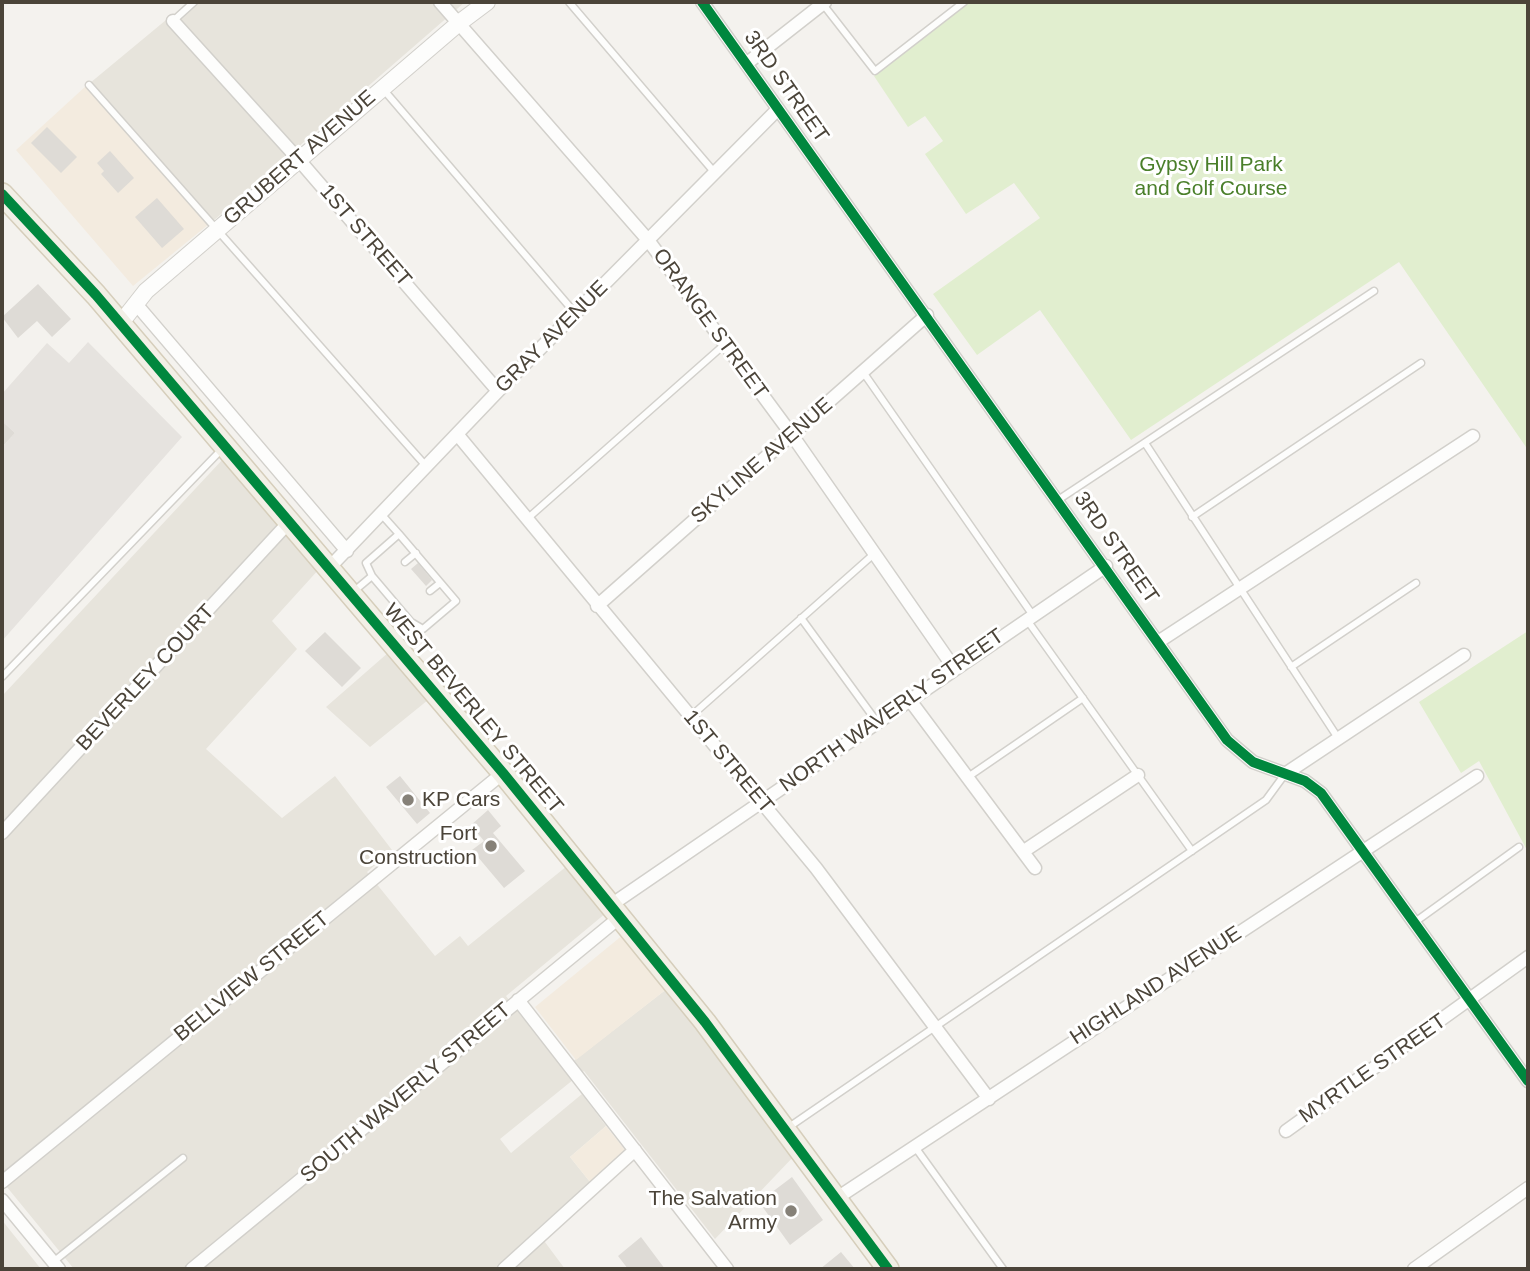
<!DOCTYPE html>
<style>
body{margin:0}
#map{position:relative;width:1530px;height:1271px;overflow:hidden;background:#f4f2ee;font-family:Helvetica,sans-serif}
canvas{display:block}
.frame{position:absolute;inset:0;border:4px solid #4b4439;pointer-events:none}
</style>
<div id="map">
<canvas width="1530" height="1271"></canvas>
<div class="frame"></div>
</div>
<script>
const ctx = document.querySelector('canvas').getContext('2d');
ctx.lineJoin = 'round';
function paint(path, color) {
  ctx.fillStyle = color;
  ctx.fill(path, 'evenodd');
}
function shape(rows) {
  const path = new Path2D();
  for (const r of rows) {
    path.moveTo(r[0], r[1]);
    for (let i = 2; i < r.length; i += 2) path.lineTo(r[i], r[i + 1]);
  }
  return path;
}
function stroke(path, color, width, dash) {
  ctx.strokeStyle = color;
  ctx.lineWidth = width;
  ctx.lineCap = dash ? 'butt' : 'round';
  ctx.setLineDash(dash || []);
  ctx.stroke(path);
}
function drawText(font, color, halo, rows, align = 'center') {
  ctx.font = font + ' Helvetica,sans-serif';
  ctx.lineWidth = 6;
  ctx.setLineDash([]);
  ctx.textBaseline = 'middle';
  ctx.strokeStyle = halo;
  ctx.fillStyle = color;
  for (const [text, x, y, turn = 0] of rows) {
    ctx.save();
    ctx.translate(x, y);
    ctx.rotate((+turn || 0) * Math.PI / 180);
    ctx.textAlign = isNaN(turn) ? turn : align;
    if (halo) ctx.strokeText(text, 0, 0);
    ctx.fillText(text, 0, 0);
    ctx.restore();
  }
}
paint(shape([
 [198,2,465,2,213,221,90,83,166,20,171,25],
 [223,459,320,568,272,621,297,649,206,749,282,818,335,776,392,850,367,872,435,956,460,936,468,946,567,866,606,913,506,996,563,1069,668,988,795,1155,715,1239,584,1071,500,1139,511,1153,582,1094,606,1126,570,1157,590,1182,536,1230,565,1269,74,1269,2,1181,2,696],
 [389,652,428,700,370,747,326,707],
 [2,1220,9,1229,41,1269,2,1269]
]), '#e7e4dc');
paint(shape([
 [86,86,209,224,133,286,16,150],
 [624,934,668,988,576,1060,535,1007],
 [606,1126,625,1150,590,1182,570,1157]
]), '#f3ebdf');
paint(shape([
 [969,2,1528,2,1528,450,1399,262,1131,440,1040,310,977,355,933,294,1040,218,1014,183,966,214,925,154,943,141,925,116,908,127,874,76],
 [1528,631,1528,852,1479,761,1461,773,1419,702]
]), '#e1eecf');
paint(shape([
 [88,342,182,437,2,641,2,447,15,433,2,421,2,394,47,343,69,363]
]), '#e6e3df');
paint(shape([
 [47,127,77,157,61,173,31,143],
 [110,151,134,178,118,193,101,174,104,171,97,163],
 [157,198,184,229,162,248,135,217],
 [38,284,71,319,52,337,37,321,18,338,2,317],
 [2,421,15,433,2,447],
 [418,563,432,580,426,586,411,569],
 [325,632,361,668,342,687,305,651],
 [400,776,430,813,417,824,386,787],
 [488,810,501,826,493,833,525,871,504,888,472,850,484,841,471,825],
 [792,1177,823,1220,790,1245,759,1202],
 [641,1237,665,1269,628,1269,618,1256],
 [841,1252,855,1269,820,1269]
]), '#dedbd6');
const service = shape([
 [569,2,715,173],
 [822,3,875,71,964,2],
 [173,21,194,2],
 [89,85,426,466],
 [383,89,575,313],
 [863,372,1032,614],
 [1145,443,1338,738],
 [1058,500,1374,291],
 [382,515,399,534],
 [1192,517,1421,363],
 [527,519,725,344],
 [405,562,416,553],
 [372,576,366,563,399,534,456,601,423,629,411,622],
 [430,591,440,583],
 [353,592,372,576,411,622,393,637],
 [801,618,877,722],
 [1027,620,1192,851],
 [1291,667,1416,583],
 [2,677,223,448],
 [690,717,875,553],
 [968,777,1083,698],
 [1415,922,1519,847],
 [789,1127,1266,800,1285,774],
 [915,1147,1003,1269],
 [53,1262,183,1158]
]);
const minor = shape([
 [440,2,648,240,792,435,954,668],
 [702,2,1227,740,1253,762,1305,781,1321,793,1528,1081],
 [173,21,299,160,498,391],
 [746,64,825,2],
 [136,304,347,551],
 [457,434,816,868,989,1099],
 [329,568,498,391,778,109],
 [597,606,927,315],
 [1158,642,1473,436],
 [909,699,1035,868],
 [1285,774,1464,655],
 [2,833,290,521],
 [1024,851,1138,775],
 [611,905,1106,566],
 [518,1000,727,1269],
 [1286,1131,1528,957],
 [2,1182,503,773],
 [837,1198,1477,776],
 [2,1200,59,1269],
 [192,1269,620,917],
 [504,1269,635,1150],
 [1414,1269,1528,1188]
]);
const tertiary = shape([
 [120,324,146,291,459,23,487,2]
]);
const primary = shape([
 [2,194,96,295,503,773,705,1022,888,1269]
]);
stroke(service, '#d2d0cb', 9);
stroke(minor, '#d2d0cb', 15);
stroke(tertiary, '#d2d0cb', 18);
stroke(primary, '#d6cebb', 24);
stroke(service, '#fdfdfc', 6);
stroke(minor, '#fdfdfc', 12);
stroke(tertiary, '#fdfdfc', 16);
stroke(primary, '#f2efe6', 21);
stroke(shape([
 [702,2,1227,740,1253,762,1305,781,1321,793,1528,1081],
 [2,194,96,295,503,773,705,1022,888,1269]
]), '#00873e', 10);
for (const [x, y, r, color] of [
 [408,800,7,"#868178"],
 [491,846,7,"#868178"],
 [791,1211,7,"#868178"]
]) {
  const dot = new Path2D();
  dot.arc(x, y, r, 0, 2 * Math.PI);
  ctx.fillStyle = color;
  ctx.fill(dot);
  stroke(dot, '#fff', 2.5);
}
drawText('21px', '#4b4439', '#fff', [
 ["3RD STREET",786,87,55],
 ["GRUBERT AVENUE",300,158,-41],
 ["1ST STREET",365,236,49],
 ["ORANGE STREET",710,324,54],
 ["GRAY AVENUE",552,337,-45],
 ["SKYLINE AVENUE",762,461,-41],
 ["3RD STREET",1116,548,55],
 ["BEVERLEY COURT",146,678,-47],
 ["WEST BEVERLEY STREET",473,709,50],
 ["NORTH WAVERLY STREET",892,711,-35],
 ["1ST STREET",728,762,50],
 ["BELLVIEW STREET",252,977,-39],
 ["HIGHLAND AVENUE",1156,986,-33],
 ["MYRTLE STREET",1373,1069,-35],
 ["SOUTH WAVERLY STREET",406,1093,-40]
]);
drawText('21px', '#4a7f2a', '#fff', [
 ["Gypsy Hill Park",1211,165],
 ["and Golf Course",1211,189]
]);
drawText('21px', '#4b4439', '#fff', [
 ["KP Cars",422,800,"left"],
 ["Fort",477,834],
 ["Construction",477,858],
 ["The Salvation",777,1199],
 ["Army",777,1223]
], 'right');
</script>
